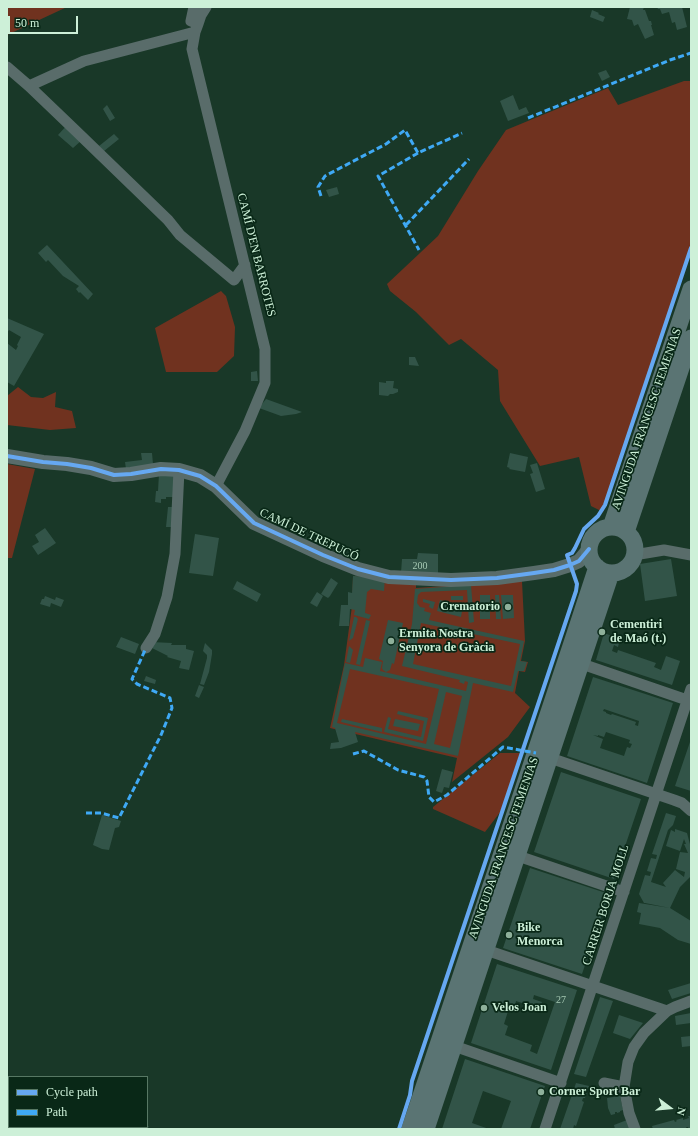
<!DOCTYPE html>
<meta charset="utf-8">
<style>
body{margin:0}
#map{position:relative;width:698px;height:1136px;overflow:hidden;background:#193828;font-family:Georgia,serif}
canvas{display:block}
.frame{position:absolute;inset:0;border:8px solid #cdf0d8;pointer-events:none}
.legend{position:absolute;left:8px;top:1076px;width:140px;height:52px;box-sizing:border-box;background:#092817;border:1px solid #577864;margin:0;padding:5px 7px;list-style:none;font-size:12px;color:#cdf0d8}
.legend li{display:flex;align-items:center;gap:8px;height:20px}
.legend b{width:20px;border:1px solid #577864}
.north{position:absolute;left:650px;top:1088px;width:40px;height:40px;-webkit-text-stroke:3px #092817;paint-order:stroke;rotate:106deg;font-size:11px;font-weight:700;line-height:16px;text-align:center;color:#cdf0d8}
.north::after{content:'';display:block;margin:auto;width:14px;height:18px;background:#cdf0d8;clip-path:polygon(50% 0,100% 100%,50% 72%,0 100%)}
.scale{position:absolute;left:8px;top:16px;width:70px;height:18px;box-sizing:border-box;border:2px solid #cdf0d8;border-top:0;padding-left:5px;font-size:12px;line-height:14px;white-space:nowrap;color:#cdf0d8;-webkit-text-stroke:3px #092817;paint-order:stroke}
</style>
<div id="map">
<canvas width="698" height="1136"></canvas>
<div class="frame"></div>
<ul class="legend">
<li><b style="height:5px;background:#66a8f1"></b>Cycle path</li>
<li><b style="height:5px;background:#3fa9f5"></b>Path</li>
</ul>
<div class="north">N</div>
<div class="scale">50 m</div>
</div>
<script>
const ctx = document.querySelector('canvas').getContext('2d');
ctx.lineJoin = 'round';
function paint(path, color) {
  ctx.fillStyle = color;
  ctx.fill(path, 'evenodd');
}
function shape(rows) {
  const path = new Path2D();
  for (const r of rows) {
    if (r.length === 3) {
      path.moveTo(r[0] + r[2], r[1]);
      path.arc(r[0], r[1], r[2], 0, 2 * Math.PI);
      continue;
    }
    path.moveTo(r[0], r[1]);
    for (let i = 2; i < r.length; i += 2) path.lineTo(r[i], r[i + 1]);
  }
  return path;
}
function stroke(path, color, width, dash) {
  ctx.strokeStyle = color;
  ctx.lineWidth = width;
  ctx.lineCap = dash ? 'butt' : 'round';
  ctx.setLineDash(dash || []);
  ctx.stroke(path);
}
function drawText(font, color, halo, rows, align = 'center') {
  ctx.font = font + ' Georgia,serif';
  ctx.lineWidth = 3.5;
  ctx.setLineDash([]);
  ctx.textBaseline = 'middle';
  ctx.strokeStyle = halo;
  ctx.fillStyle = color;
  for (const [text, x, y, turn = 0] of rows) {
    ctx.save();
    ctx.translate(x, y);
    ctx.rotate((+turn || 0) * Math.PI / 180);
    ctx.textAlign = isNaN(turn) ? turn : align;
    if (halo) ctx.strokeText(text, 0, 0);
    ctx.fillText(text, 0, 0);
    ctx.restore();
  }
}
paint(shape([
 [7,7,67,7,7,35],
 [684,81,691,81,691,251,603,512,591,506,579,457,540,466,500,401,498,370,461,339,449,345,416,312,390,291,387,284,438,236,478,171,506,130,608,88,618,105],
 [221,291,226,296,235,327,234,356,217,372,166,372,155,328],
 [18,387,31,397,43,398,56,392,55,407,72,411,76,428,50,430,7,425,7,396],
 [7,464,35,469,12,558,7,558],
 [353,576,416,582,416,588,522,581,525,641,521,661,528,662,525,672,519,671,515,693,530,707,508,737,452,782,457,758,330,728,344,665,352,606],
 [500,753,520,753,501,811,485,832,433,809,433,807]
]), '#70321f');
paint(shape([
 [630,7,644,7,643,10,645,10,649,21,651,21,652,25,651,25,654,35,645,39,638,24,634,26,632,20,627,19],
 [657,7,682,7,687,27,677,30,675,22,672,23,669,12,662,14,660,9,658,9],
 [592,10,599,13,598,14,605,17,603,22,590,17],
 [606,70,610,77,602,81,598,73],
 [513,95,519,110,526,107,529,113,508,121,500,101],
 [107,105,115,118,110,121,103,109],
 [68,124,82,140,73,148,58,135],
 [114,134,119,139,104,151,99,146],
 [337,187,339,194,329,197,326,190],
 [47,245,93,294,88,300,80,292,79,293,76,289,79,286,63,276,48,260,46,262,38,253],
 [7,318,44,334,14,386,7,382,7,343,16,350,18,346,17,345,21,337,9,330,7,333],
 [409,357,415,357,419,366,409,365],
 [257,371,258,381,251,381,251,372],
 [386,381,394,381,393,388,398,389,398,392,393,394,390,394,388,396,379,395,379,382,386,383],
 [266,399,302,412,296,414,281,416,259,408],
 [141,453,152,453,153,464,126,469,125,462,142,460],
 [510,453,528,457,525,472,509,469,510,468,507,467],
 [537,463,545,489,536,492,530,474,533,473,530,465],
 [159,474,177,475,175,497,166,497,166,499,161,499,161,503,155,502,156,491,158,491],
 [168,507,175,507,173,527,166,527],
 [45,528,56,543,38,555,32,546,39,542,35,535],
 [195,534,219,538,213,576,189,573],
 [418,553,438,554,438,574,401,573,402,559,417,559],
 [671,559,677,596,645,601,640,564],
 [353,576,385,577,384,591,371,589,367,592,365,613,371,615,369,619,354,615,355,610,350,609,349,626,339,626,341,605,348,605,348,592,352,593],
 [331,578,338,583,330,596,328,598,321,594],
 [237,581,261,594,257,602,233,589],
 [471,585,474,622,469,623,467,590,421,592,418,595,417,603,420,607,425,608,424,611,431,613,429,620,524,641,520,661,527,662,524,671,518,671,513,692,473,683,458,756,355,732,358,742,341,748,330,749,331,743,339,742,335,728,332,727,345,663,363,667,365,658,382,662,380,671,466,691,468,682,465,681,464,684,459,682,460,680,402,666,412,624,415,589],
 [421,623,520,644,511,686,413,664],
 [350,669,439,689,426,744,337,723],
 [446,692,462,696,450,748,434,744],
 [317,592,323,596,317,607,310,603],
 [480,595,490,595,490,619,480,619],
 [495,595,499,595,501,619,496,619],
 [501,595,513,595,514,618,503,619],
 [45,596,55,600,56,597,64,600,61,607,51,603,50,607,40,604,42,599,44,599],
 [451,596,463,596,463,600,451,600],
 [423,599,435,602,433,609,429,607,430,604,423,602],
 [440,600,463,606,461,617,437,611],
 [354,617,356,617,358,619,353,638,349,641],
 [366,620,370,621,360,665,356,664],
 [388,620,403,623,394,664,392,663,390,670,386,672,383,670,382,668,383,661,379,659],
 [604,633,620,639,618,647,614,645,612,651,617,653,618,650,656,663,654,667,661,670,666,656,680,661,672,685,596,660],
 [121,637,139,644,135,654,116,647],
 [151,642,172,643,171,645,186,645,186,649,194,651,189,670,179,668,181,661,167,657,168,656,148,646],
 [205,643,212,650,212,654,209,672,204,685,200,684,207,658,207,655,203,651],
 [349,646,353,650,350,663,346,662],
 [146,676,156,680,155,684,144,681],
 [593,677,673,703,647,783,567,756],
 [604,709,639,721,638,726,635,725,636,722,612,714,611,715,606,713,606,712,603,711],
 [606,732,630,740,629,743,632,744,630,748,627,747,624,756,600,748,603,739,593,735,598,736,598,735,604,737],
 [199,685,204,687,199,698,195,696],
 [398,711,428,718,423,741,384,732,388,717,391,718,388,729,421,737,424,721,397,714],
 [342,719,382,728,382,732,341,722],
 [395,719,420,724,418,731,393,726],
 [691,739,691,791,675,786],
 [442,769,453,772,449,788,444,787,442,793,436,791],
 [561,772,641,799,614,879,534,852],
 [666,813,676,816,673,825,668,830,651,882,666,887,663,883,675,870,684,877,685,872,676,869,680,852,688,853,684,844,686,844,684,839,680,851,666,846,671,830,675,832,675,829,687,833,691,848,691,876,680,887,670,908,691,921,691,944,678,940,660,928,639,924,641,913,637,912,639,903,670,908,645,903,644,903,639,894,645,875,650,876,651,872,647,871,651,858,656,859,657,855,652,854],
 [102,815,121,821,119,827,115,828,109,850,102,849,93,845],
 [530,868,609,894,582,974,503,948],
 [497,964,577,990,551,1070,471,1043],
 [534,995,555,1002,537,1054,530,1051,532,1045,505,1035,508,1026,504,1024,509,1008,514,1009,516,1001,540,1009,542,1002,533,999],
 [691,983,691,993,672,999,668,990],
 [600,997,613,1001,586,1077,574,1074],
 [691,1013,691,1023,676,1025,675,1016],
 [619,1015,643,1023,630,1039,613,1033],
 [691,1036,691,1046,682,1047,681,1037],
 [465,1059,545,1086,530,1129,501,1129,511,1101,483,1091,472,1123,489,1129,442,1129],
 [576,1083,589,1086,585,1098,583,1098,582,1101,584,1102,576,1126,574,1125,573,1129,560,1129],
 [620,1096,623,1110,620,1111,620,1112,617,1113,617,1112,615,1112,615,1114,611,1115,608,1108,607,1098],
 [688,1116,691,1116,691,1129,689,1129,688,1127,686,1127,687,1129,653,1129,652,1126,674,1120,675,1122,677,1121,676,1120,683,1118,683,1120,689,1118],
 [627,1120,630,1129,615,1129,614,1125],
 [147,1125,149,1127,146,1129,144,1129,143,1127,141,1129,123,1129,122,1127,147,1127]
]), '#325448');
stroke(shape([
 [194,7,191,21,198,24,195,32,192,49,265,349,265,383,245,431,216,486],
 [198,24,201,15,206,7],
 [195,32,84,61,29,86,76,131,168,220,180,235,234,280,245,265],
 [7,67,29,86],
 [634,555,664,550,691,555],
 [146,648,155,634,167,597,175,554,179,470],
 [582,664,687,700],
 [550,758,674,800,682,803,691,811],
 [518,856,624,892],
 [486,950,667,1011],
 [454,1046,561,1083],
 [604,1083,624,1087],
 [545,1129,691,689],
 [635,1129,629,1113,624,1087,628,1062,634,1047,644,1033,667,1011,675,1007,691,1001]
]), '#596c6a', 11);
stroke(shape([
 [7,456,43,462,67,464,91,468,114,475,131,474,161,469,179,470,200,476,216,486,254,523,323,555,358,569,389,577,451,580,497,578,534,573,554,570,570,565,579,561,589,549]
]), '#596c6a', 14);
stroke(shape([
 [611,527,691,289],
 [612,550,23],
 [626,532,691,338],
 [410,1129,575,634,597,567],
 [426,1129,611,573]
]), '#5a7473', 17);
stroke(shape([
 [528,118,670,60,691,53],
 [418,153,378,176,419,250],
 [321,196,318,187,325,176,386,144,405,130,418,153,462,133],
 [406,225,469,159],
 [353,754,364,751,398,770,424,777,427,781,429,797,434,802,447,795,503,747,536,753],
 [86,813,101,813,119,818,161,735,172,708,170,698,137,684,132,679,146,648],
 [7,1090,9,1090],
 [40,1129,40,1127]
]), '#3fa9f5', 3, [6, 3]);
stroke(shape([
 [7,456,43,462,67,464,91,468,114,475,131,474,161,469,179,470,200,476,216,486,254,523,323,555,358,569,389,577,451,580,497,578,534,573,554,570,570,565,579,561,589,549],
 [399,1129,410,1095,412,1081,576,591,577,584,567,555,572,553,575,548,584,529,598,516,605,505,691,248]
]), '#66a8f1', 4);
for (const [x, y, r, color] of [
 [508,607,4,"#8eb09a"],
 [602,632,4,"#8eb09a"],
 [391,641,4,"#8eb09a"],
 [509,935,4,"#8eb09a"],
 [484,1008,4,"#8eb09a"],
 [541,1092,4,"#8eb09a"]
]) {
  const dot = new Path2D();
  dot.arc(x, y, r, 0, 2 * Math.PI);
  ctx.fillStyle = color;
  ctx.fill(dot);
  stroke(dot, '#092817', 1.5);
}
drawText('10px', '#a6c9b4', null, [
 ["200",420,566],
 ["27",561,1000]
]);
drawText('12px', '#cdf0d8', '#092817', [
 ["CAMÍ D'EN BARROTES",256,255,76],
 ["AVINGUDA FRANCESC FEMENIAS",647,419,-71],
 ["CAMÍ DE TREPUCÓ",309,535,25],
 ["AVINGUDA FRANCESC FEMENIAS",504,848,-71],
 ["CARRER BORJA MOLL",606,905,-72]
]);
drawText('bold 12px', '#cdf0d8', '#092817', [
 ["Crematorio",500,607,"right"],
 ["Cementiri",610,625],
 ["de Maó (t.)",610,639],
 ["Ermita Nostra",399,634],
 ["Senyora de Gràcia",399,648],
 ["Bike",517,928],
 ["Menorca",517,942],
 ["Velos Joan",492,1008],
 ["Corner Sport Bar",549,1092]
], 'left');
</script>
